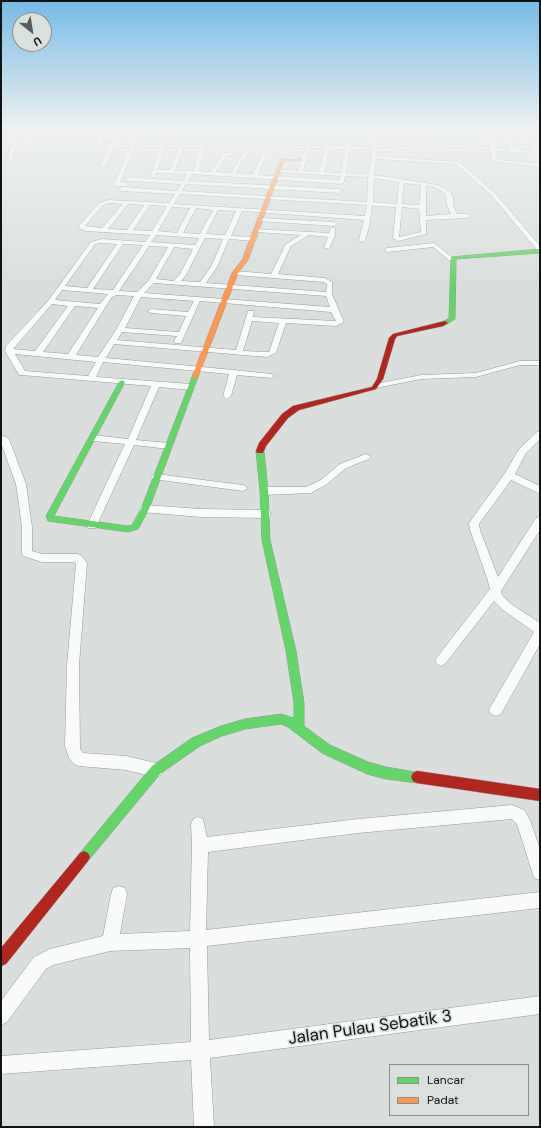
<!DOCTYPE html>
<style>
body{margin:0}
#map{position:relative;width:541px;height:1128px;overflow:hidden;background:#dadfdd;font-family:"DM Sans",sans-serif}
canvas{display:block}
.frame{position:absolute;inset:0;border:2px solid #111413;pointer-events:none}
.legend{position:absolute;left:389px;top:1064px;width:140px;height:52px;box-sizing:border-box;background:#d9e0de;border:1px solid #898e8d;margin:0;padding:5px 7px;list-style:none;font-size:12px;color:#111413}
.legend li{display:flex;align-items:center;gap:8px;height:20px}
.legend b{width:20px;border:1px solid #898e8d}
.north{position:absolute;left:12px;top:12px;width:40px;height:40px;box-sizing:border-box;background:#d9e0de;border:1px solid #898e8d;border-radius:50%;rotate:150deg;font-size:11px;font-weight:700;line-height:16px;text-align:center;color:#111413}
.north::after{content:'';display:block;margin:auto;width:14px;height:18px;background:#575b5a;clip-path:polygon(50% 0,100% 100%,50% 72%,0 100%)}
</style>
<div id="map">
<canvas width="541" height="1128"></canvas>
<div class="frame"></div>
<ul class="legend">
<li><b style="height:5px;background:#63d668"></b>Lancar</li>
<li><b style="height:5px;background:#ff974d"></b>Padat</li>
</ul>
<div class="north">U</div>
</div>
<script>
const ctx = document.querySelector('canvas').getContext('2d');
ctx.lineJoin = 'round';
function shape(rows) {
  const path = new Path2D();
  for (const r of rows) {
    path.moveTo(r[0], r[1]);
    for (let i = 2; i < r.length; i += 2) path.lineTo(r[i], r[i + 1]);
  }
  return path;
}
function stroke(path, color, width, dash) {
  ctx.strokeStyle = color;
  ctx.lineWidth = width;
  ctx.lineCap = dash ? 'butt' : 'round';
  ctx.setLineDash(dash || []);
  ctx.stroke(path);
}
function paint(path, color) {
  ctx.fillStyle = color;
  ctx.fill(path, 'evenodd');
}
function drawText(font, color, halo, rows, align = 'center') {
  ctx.font = font + ' "DM Sans",sans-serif';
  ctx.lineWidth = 3;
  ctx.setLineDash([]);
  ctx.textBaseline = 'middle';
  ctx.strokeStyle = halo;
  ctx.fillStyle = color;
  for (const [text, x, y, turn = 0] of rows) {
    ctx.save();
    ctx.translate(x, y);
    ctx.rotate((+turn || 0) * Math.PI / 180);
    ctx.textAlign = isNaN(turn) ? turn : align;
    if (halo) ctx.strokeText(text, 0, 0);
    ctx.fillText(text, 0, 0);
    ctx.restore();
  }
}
const street = shape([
 [7,127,11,127,9,131,9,139,10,141,15,143,75,138,80,139,97,136,102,127,106,127,101,137,102,144,111,144,120,127,124,127,116,144,131,145,139,127,143,127,120,182,128,183,129,184,126,186,117,186,114,184,130,147,114,147,106,165,103,167,100,165,110,147,98,146,97,139,80,141,75,140,17,145,12,155,13,160,11,161,9,160,8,155,12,145,6,142,5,131,7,127],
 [376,127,380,127,378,139,405,139,403,127,476,127,481,132,515,127,531,127,516,130,523,136,540,134,540,136,526,138,534,144,540,152,540,154,496,151,497,160,540,163,540,167,496,162,492,160,491,150,457,147,417,148,376,152,376,156,459,162,496,194,540,246,540,252,538,251,492,196,456,164,376,159,374,175,438,185,450,192,453,196,453,205,457,214,467,214,470,216,467,218,426,220,426,234,398,241,393,238,396,207,372,206,369,227,365,240,362,242,359,240,364,220,242,211,231,236,254,237,257,239,254,241,229,239,217,267,206,283,326,292,327,284,323,282,235,275,232,273,235,271,271,274,286,244,301,235,257,232,255,231,255,229,329,233,331,228,335,228,335,235,329,249,324,248,328,237,309,235,291,246,278,274,325,278,332,282,332,294,344,322,336,326,286,323,276,353,267,357,114,344,106,358,234,370,271,374,275,376,271,378,237,375,231,396,227,399,223,396,229,374,103,362,96,377,191,384,195,387,191,390,159,387,136,440,169,443,174,446,169,449,134,445,97,525,96,528,88,528,87,525,125,444,93,441,88,438,93,435,128,439,151,386,22,375,19,375,5,351,6,346,48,301,91,242,102,239,145,242,150,235,86,231,79,228,79,226,99,203,108,200,169,203,175,194,122,191,119,189,122,187,177,191,181,184,128,181,125,179,128,177,183,181,187,174,156,173,154,178,150,178,160,147,141,147,139,145,161,145,165,139,167,140,166,145,346,146,347,142,349,141,351,142,351,146,372,147,376,127],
 [472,128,491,145,491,147,457,145,417,146,376,149,378,141,408,141,413,145,415,144,413,141,421,141,419,139,410,139,408,137,407,129,472,128],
 [511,131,530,146,534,151,515,149,513,142,501,132,511,131],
 [496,132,509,144,510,149,496,148,495,144,484,134,496,132],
 [165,147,179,147,170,170,157,170,165,147],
 [184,147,199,147,194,171,175,171,184,147],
 [204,147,305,148,298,171,278,169,275,171,276,172,340,176,340,180,258,175,267,153,265,152,263,153,253,174,236,173,247,153,245,152,243,153,231,173,216,172,227,155,240,154,242,152,223,153,211,172,199,171,204,147],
 [310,148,325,148,319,172,303,171,310,148],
 [330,149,345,149,341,173,324,172,330,149],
 [350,149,372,149,369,174,346,173,350,149],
 [192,174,341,184,344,182,345,176,368,177,367,202,182,191,186,184,339,193,342,191,339,189,188,181,192,174],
 [374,178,399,182,397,204,373,202,374,178],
 [404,183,421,185,419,205,402,204,404,183],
 [426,186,435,187,446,194,447,205,451,214,426,216,426,186],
 [180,194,367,205,365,216,174,204,180,194],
 [110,203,123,204,102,228,85,226,103,205,110,203],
 [128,204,144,205,127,230,108,229,128,204],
 [150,205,167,206,152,231,133,230,150,205],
 [172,207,190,208,177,233,158,231,172,207],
 [402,207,419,209,421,232,399,237,402,207],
 [196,208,213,210,200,234,183,233,196,208],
 [218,210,236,211,225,235,206,234,218,210],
 [156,235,199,238,195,245,151,242,156,235],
 [205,238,223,239,211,267,200,282,181,281,186,275,205,238],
 [102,243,117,244,87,288,65,286,95,244,102,243],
 [123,244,143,245,113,290,93,289,123,244],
 [149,246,168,247,149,280,137,292,119,291,149,246],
 [174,247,193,249,180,274,174,281,156,279,174,247],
 [154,283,326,296,330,307,144,293,154,283],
 [62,290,108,294,100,304,55,300,62,290],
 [116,295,134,296,116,330,98,357,76,355,111,298,116,295],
 [141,297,194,301,188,312,151,309,147,311,151,313,186,316,179,332,125,328,141,297],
 [200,301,331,312,336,321,253,317,254,311,248,311,236,350,117,340,122,332,177,336,174,341,175,343,181,343,200,301],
 [52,304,68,306,35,351,13,349,52,304],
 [75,306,98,308,68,354,43,352,75,306],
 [252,321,279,323,269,352,243,351,252,321],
 [15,354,96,362,88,376,25,371,15,354],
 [167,133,350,133,352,134,350,135,165,135,167,133],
 [261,218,334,222,337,224,334,226,259,221,258,220,261,218],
 [434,243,453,258,453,260,449,260,433,247,387,252,384,250,387,248,434,243],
 [520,361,540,361,540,365,520,365,476,377,421,379,376,388,372,386,376,384,421,375,476,373,520,361],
 [540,431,540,439,526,453,515,474,540,486,540,494,511,480,479,524,480,530,498,577,536,518,540,517,540,530,501,591,502,595,511,604,540,623,540,644,501,714,496,716,491,714,489,710,491,706,534,632,503,610,494,601,445,664,441,666,437,664,435,660,490,589,487,578,470,530,469,523,505,473,519,449,537,432,540,431],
 [4,436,9,439,26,484,32,527,32,551,42,554,77,554,81,555,87,563,79,665,80,749,83,753,126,756,156,763,161,765,163,770,161,775,156,777,126,770,79,766,74,764,69,758,65,746,67,665,76,564,74,562,42,562,23,556,22,553,22,527,16,484,1,443,1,437,4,436],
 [366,454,371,457,369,459,346,468,327,484,311,493,264,495,259,491,264,487,306,487,321,480,340,464,366,454],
 [156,474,243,485,248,488,243,491,153,479,151,477,153,475,156,474],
 [145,505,201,509,266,510,270,511,271,514,270,517,266,518,201,517,141,512,140,509,141,506,145,505],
 [512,805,524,810,530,820,540,849,540,880,534,878,517,824,512,819,358,833,208,852,206,930,540,892,540,908,207,946,209,1040,540,996,540,1014,210,1058,214,1127,194,1127,191,1060,1,1074,1,1056,191,1042,190,948,110,951,53,965,46,969,7,1022,1,1025,1,1001,34,957,50,949,103,936,111,894,113,888,119,886,125,888,127,894,120,934,190,931,192,845,191,824,193,819,198,817,203,819,207,837,358,819,512,805]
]);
const fast = shape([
 [540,249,540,253,456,259,455,319,447,324,443,324,443,322,449,318,451,257,540,249],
 [195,375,198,377,149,509,138,529,128,532,48,521,46,516,119,382,122,380,125,382,54,516,128,526,132,525,141,509,192,377,195,375],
 [260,448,264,451,268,491,270,540,296,651,304,703,304,726,330,745,368,762,386,767,421,773,423,777,421,781,417,783,386,779,367,774,322,753,288,727,281,724,245,729,222,736,200,746,160,774,88,861,84,863,80,861,78,857,80,853,152,766,192,738,221,726,245,719,281,714,294,718,294,703,286,651,262,540,260,491,256,451,260,448]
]);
const slow = shape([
 [282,159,306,160,284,161,248,260,238,273,198,377,195,379,193,378,192,377,232,273,242,260,280,160,282,159]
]);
const jam = shape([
 [445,321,448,323,443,326,397,336,395,339,383,379,376,389,299,410,288,418,266,446,263,453,257,453,256,451,259,443,282,414,293,406,372,387,377,379,389,338,393,334,445,321],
 [417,771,540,789,540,801,417,783,413,781,411,777,413,773,417,771],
 [84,851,88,853,90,857,88,861,6,964,1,966,1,948,80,853,84,851]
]);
stroke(street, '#959998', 1);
stroke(fast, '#959998', 1);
stroke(slow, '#959998', 1);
stroke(jam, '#959998', 1);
paint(street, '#f9fafa');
paint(fast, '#63d668');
paint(slow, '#ff974d');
paint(jam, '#b3261e');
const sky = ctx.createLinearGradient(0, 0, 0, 285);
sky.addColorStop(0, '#75bbe5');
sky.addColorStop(0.45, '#eef1f0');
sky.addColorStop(1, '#eef1f000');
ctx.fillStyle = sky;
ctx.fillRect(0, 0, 541, 285);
drawText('17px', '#111413', '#d9e0de', [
 ["Jalan Pulau Sebatik 3",370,1028,-8]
]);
</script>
